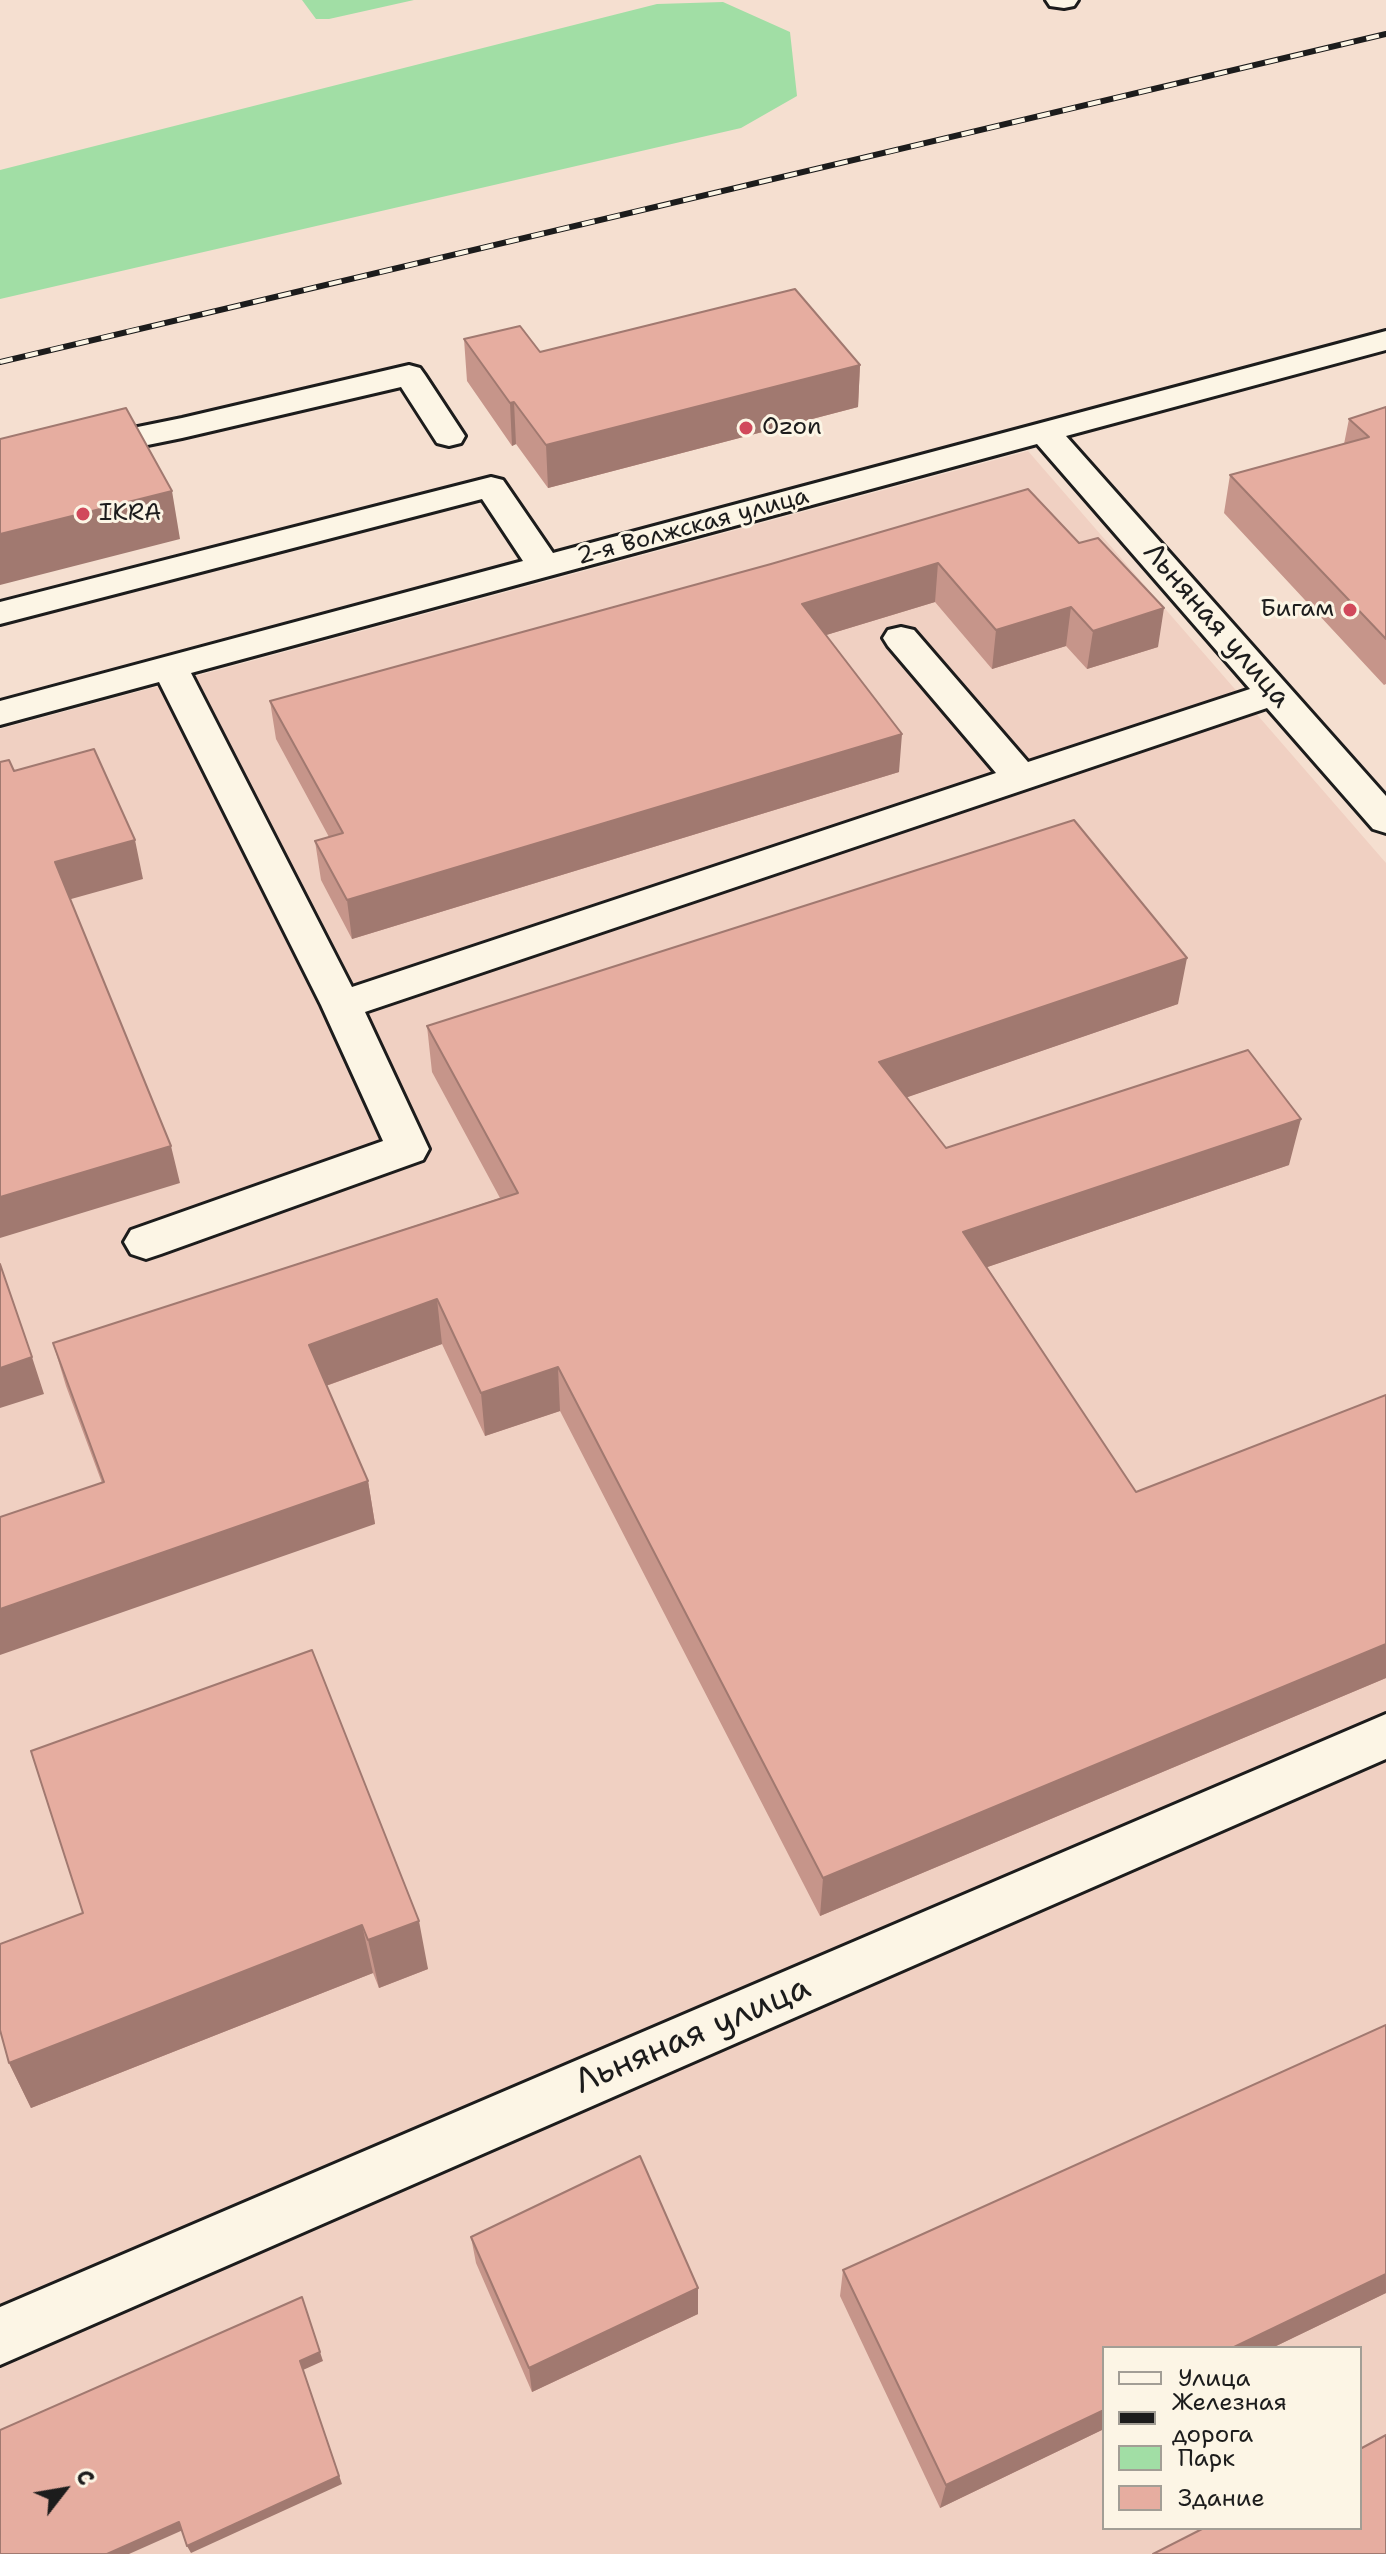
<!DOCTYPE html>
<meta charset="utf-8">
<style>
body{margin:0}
#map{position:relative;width:1386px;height:2554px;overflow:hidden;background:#f5dfd0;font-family:"Shantell Sans",sans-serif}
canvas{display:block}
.legend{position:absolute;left:1102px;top:2346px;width:260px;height:184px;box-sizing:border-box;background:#fcf5e5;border:2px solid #a29e95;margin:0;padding:10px 14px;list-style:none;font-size:24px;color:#1c1c1c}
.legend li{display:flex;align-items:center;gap:16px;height:40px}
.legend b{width:40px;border:2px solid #a29e95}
.north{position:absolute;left:24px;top:2450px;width:80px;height:80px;-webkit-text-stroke:6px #fcf5e5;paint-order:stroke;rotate:59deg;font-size:22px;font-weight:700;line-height:32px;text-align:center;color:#1c1c1c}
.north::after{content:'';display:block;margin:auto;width:28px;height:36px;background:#1c1c1c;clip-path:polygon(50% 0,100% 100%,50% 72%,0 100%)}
</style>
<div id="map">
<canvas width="1386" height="2554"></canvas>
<ul class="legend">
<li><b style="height:10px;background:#fcf5e5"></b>Улица</li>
<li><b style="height:10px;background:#1c1c1c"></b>Железная дорога</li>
<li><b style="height:22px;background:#a1dea5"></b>Парк</li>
<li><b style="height:22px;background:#e6ada0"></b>Здание</li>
</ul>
<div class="north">С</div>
</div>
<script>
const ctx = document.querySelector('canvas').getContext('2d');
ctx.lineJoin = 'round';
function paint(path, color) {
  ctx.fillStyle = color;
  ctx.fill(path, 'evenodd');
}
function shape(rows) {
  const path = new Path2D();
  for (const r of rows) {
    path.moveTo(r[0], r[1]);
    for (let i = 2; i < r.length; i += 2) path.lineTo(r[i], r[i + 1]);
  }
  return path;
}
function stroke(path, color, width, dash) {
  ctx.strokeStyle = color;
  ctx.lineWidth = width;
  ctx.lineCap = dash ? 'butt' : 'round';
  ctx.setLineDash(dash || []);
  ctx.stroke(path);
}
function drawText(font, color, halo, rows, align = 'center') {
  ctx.font = font + ' "Shantell Sans",sans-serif';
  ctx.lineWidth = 6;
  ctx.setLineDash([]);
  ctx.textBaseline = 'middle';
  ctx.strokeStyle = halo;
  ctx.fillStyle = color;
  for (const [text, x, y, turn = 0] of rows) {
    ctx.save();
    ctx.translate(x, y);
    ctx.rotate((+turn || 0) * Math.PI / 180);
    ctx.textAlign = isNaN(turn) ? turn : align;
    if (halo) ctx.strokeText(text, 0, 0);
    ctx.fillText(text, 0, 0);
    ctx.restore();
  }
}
paint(shape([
 [1028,451,1386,863,1386,2554,0,2554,0,729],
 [1104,2348,1360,2348,1360,2528,1104,2528]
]), '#f0d0c2');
paint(shape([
 [302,0,414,0,329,19,316,19],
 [723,2,790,32,797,96,741,128,0,299,0,170,657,4]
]), '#a1dea5');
const minor = shape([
 [1046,0,1078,0,1074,6,1064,8,1050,6,1046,0],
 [1386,331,1386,350,1066,436,1386,796,1386,833,1373,829,1267,708,365,1012,429,1149,423,1160,161,1254,146,1259,131,1254,124,1242,131,1230,383,1141,321,1005,159,682,0,725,0,701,523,561,482,499,0,624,0,602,491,477,503,480,553,553,1386,331],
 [1037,444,1250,689,1028,762,914,630,901,627,888,630,883,638,888,646,996,773,352,987,191,673,1037,444],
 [409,365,420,368,425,375,465,436,461,443,449,446,437,443,401,387,182,438,0,475,0,455,182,418,409,365],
 [1386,1714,1386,1759,0,2365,0,2307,1386,1714]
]);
stroke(minor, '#1c1c1c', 6);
paint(minor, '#fcf5e5');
const rail = shape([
 [0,362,1386,34]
]);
stroke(rail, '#1c1c1c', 6);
stroke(rail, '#fcf5e5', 4, [13]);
paint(shape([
 [464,339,540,352,860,365,858,407,548,488,516,444,512,446,467,381],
 [1386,407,1386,684,1384,685,1224,513,1230,475,1344,444,1349,419],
 [1028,489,1158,647,1087,669,1066,646,992,669,935,602,826,635,899,772,352,939,321,880,315,841,329,837,276,739,270,701,771,564],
 [1178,1004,907,1097,946,1148,1289,1165,987,1267,1136,1492,1386,1395,1386,1678,820,1916,560,1411,485,1436,442,1344,326,1386,368,1481,375,1524,102,1483,66,1386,53,1343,500,1198,432,1072,427,1026],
 [312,1650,428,1969,379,1988,373,1973,31,2108,9,2063,83,1913],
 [471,2237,698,2314,532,2392,476,2263],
 [843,2270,1386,2293,1272,2348,1104,2348,1104,2429,940,2508,840,2296]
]), '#c6958a');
paint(shape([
 [860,365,858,407,548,488,546,445],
 [514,402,516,444,512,446,510,403],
 [172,491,180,539,0,585,0,534],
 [938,563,935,602,800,643,802,604],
 [1071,607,1066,646,992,669,996,630],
 [1164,608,1158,647,1087,669,1093,631],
 [902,734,899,772,352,939,347,900],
 [135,840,143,879,64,901,55,862],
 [1187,958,1178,1004,876,1108,879,1062],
 [1301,1119,1289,1165,958,1277,963,1232],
 [171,1146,180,1183,0,1238,0,1197],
 [437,1299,442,1344,317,1389,309,1345],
 [32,1357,44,1394,0,1408,0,1368],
 [558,1367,560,1411,485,1436,481,1393],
 [368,1481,375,1524,0,1655,0,1609],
 [1386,1644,1386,1678,820,1916,823,1878],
 [419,1921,428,1969,379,1988,368,1940],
 [362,1925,373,1973,31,2108,9,2063],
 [1386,2274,1386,2293,1272,2348,1232,2348],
 [698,2288,698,2314,532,2392,529,2368],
 [320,2352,323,2361,303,2370,342,2484,191,2553,187,2546,300,2361],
 [1104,2410,1104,2429,940,2508,946,2485],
 [179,2522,183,2530,129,2554,107,2554]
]), '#a17970');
const building = shape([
 [795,289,860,365,546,445,514,402,510,403,464,339,520,326,540,352,795,289],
 [1386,407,1386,639,1230,475,1369,437,1349,419,1386,407],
 [126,408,172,491,0,534,0,439,126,408],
 [1028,489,1079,543,1098,538,1164,608,1093,631,1071,607,996,630,938,563,802,604,902,734,347,900,315,841,343,833,270,701,771,564,1028,489],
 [94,749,135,840,55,862,171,1146,0,1197,0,762,9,760,14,771,94,749],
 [1074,820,1187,958,879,1062,946,1148,1248,1050,1301,1119,963,1232,1136,1492,1386,1395,1386,1644,823,1878,558,1367,481,1393,437,1299,309,1345,368,1481,0,1609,0,1517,104,1482,53,1343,518,1193,427,1026,1074,820],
 [0,1264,32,1357,0,1368,0,1264],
 [312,1650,419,1921,368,1940,362,1925,9,2063,0,2030,0,1944,83,1913,31,1751,312,1650],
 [1386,2025,1386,2274,1232,2348,1104,2348,1104,2410,946,2485,843,2270,1386,2025],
 [640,2156,698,2288,529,2368,471,2237,640,2156],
 [302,2297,320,2352,300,2361,339,2476,187,2546,179,2522,107,2554,0,2554,0,2430,302,2297],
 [1386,2435,1386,2554,1153,2554,1204,2528,1360,2528,1360,2449,1386,2435]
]);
paint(building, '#e6ada0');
stroke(building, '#a17970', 2);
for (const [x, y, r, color] of [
 [746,428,8,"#d1495b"],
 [83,514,8,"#d1495b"],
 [1350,610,8,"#d1495b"]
]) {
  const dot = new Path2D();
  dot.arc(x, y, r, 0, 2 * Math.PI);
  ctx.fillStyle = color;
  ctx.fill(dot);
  stroke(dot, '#fcf5e5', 3);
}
drawText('24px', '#1c1c1c', '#fcf5e5', [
 ["Ozon",762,428],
 ["IKRA",99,514],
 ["Бигам",1334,610,"right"]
], 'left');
drawText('24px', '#1c1c1c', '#fcf5e5', [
 ["2-я Волжская улица",693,527,-15]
]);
drawText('28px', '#1c1c1c', '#fcf5e5', [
 ["Льняная улица",1216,626,49]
]);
drawText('34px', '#1c1c1c', '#fcf5e5', [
 ["Льняная улица",693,2036,-23]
]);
</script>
